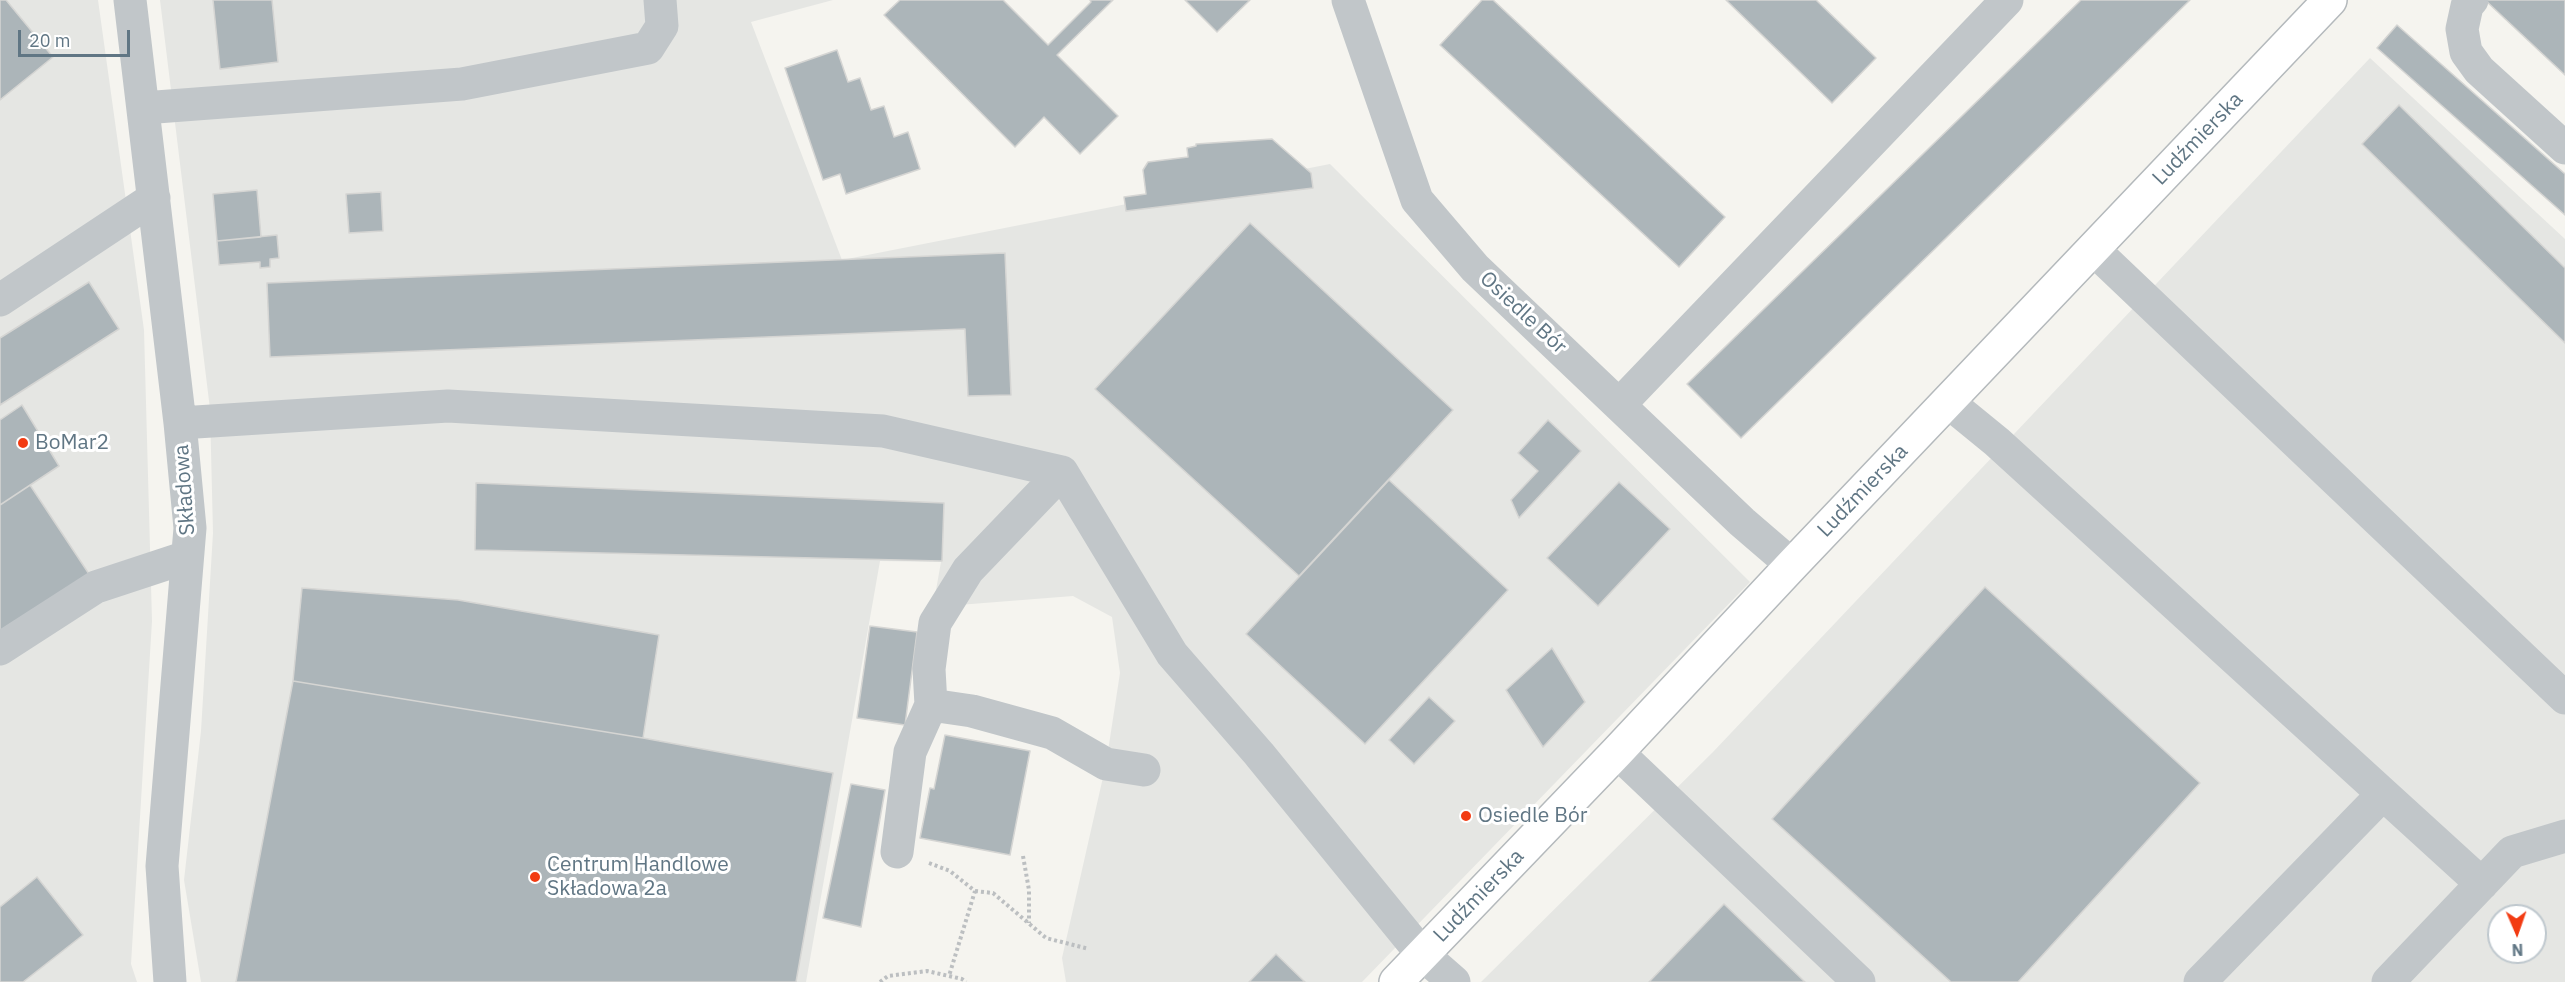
<!DOCTYPE html>
<meta charset="utf-8">
<style>
body{margin:0}
#map{position:relative;width:2565px;height:982px;overflow:hidden;background:#f5f4ef;font-family:"IBM Plex Sans",sans-serif}
canvas{display:block}
.north{position:absolute;left:2487px;top:904px;width:60px;height:60px;box-sizing:border-box;background:#fff;border:2px solid #bfc8ce;border-radius:50%;rotate:178deg;font-size:16px;font-weight:700;line-height:24px;text-align:center;color:#607684}
.north::after{content:'';display:block;margin:auto;width:21px;height:27px;background:#f23b12;clip-path:polygon(50% 0,100% 100%,50% 72%,0 100%)}
.scale{position:absolute;left:18px;top:30px;width:112px;height:27px;box-sizing:border-box;border:3px solid #607684;border-top:0;padding-left:8px;font-size:18px;line-height:21px;white-space:nowrap;color:#607684;-webkit-text-stroke:4px #fff;paint-order:stroke}
</style>
<div id="map">
<canvas width="2565" height="982"></canvas>
<div class="north">N</div>
<div class="scale">20 m</div>
</div>
<script>
const ctx = document.querySelector('canvas').getContext('2d');
ctx.lineJoin = 'round';
function paint(path, color) {
  ctx.fillStyle = color;
  ctx.fill(path, 'evenodd');
}
function shape(rows) {
  const path = new Path2D();
  for (const r of rows) {
    path.moveTo(r[0], r[1]);
    for (let i = 2; i < r.length; i += 2) path.lineTo(r[i], r[i + 1]);
  }
  return path;
}
function stroke(path, color, width, dash) {
  ctx.strokeStyle = color;
  ctx.lineWidth = width;
  ctx.lineCap = dash ? 'butt' : 'round';
  ctx.setLineDash(dash || []);
  ctx.stroke(path);
}
function drawText(font, color, halo, rows, align = 'center') {
  ctx.font = font + ' "IBM Plex Sans",sans-serif';
  ctx.lineWidth = 6;
  ctx.setLineDash([]);
  ctx.textBaseline = 'middle';
  ctx.strokeStyle = halo;
  ctx.fillStyle = color;
  for (const [text, x, y, turn = 0] of rows) {
    ctx.save();
    ctx.translate(x, y);
    ctx.rotate((+turn || 0) * Math.PI / 180);
    ctx.textAlign = isNaN(turn) ? turn : align;
    if (halo) ctx.strokeText(text, 0, 0);
    ctx.fillText(text, 0, 0);
    ctx.restore();
  }
}
paint(shape([
 [0,0,98,0,144,330,152,621,131,964,137,982,0,982],
 [160,0,833,0,751,22,842,260,1330,164,1750,582,1362,982,1066,982,1062,958,1106,764,1120,673,1112,617,1073,596,933,607,941,562,880,561,806,982,201,982,184,880,201,731,213,533,210,409],
 [2370,58,2565,239,2565,982,1481,982,1713,752],
 [2499,916,2535,916,2535,952,2499,952]
]), '#e5e6e3');
const building = shape([
 [0,0,6,0,53,57,0,100,0,0],
 [213,0,272,0,278,62,220,69,213,0],
 [900,0,1003,0,1048,45,1091,2,1090,0,1113,0,1057,55,1118,116,1080,154,1044,117,1015,147,884,15,900,0],
 [1185,0,1250,0,1217,32,1185,0],
 [1482,0,1493,0,1725,217,1679,267,1440,45,1482,0],
 [1726,0,1816,0,1876,58,1832,103,1726,0],
 [2081,0,2190,0,1741,438,1687,384,2081,0],
 [2485,0,2565,0,2565,75,2485,0],
 [2397,25,2565,174,2565,215,2377,48,2397,25],
 [837,50,848,82,860,78,871,110,884,106,894,137,908,132,920,169,846,194,840,174,823,180,785,68,837,50],
 [2399,105,2565,268,2565,343,2362,144,2399,105],
 [1272,139,1311,173,1313,188,1126,211,1124,197,1146,194,1143,170,1148,162,1188,157,1187,148,1196,146,1196,144,1272,139],
 [257,190,261,237,217,241,213,194,257,190],
 [381,192,383,231,349,233,346,194,381,192],
 [1250,223,1453,410,1299,576,1095,389,1250,223],
 [277,235,279,258,270,259,270,267,260,268,260,262,219,265,217,241,277,235],
 [1005,253,1011,395,968,396,965,329,270,357,267,283,1005,253],
 [89,282,119,329,0,405,0,338,89,282],
 [22,405,59,466,0,505,0,420,22,405],
 [1548,420,1581,451,1519,518,1511,500,1538,471,1518,453,1548,420],
 [1389,480,1508,590,1365,744,1246,634,1389,480],
 [1619,482,1670,529,1598,606,1547,558,1619,482],
 [476,483,944,503,942,561,475,550,476,483],
 [30,485,89,574,0,631,0,505,30,485],
 [1985,587,2200,783,2018,982,1951,982,1772,819,1985,587],
 [302,588,458,600,659,635,643,738,293,681,302,588],
 [870,626,917,632,905,725,857,718,870,626],
 [1552,648,1585,702,1543,747,1506,690,1552,648],
 [293,681,643,738,833,773,796,982,236,982,293,681],
 [1429,697,1455,721,1414,764,1389,740,1429,697],
 [945,735,1030,751,1010,855,920,838,930,788,934,789,945,735],
 [851,784,885,790,861,927,823,918,851,784],
 [37,877,83,935,23,982,0,982,0,907,37,877],
 [1724,904,1805,982,1649,982,1724,904],
 [1276,954,1305,982,1249,982,1276,954]
]);
paint(building, '#acb5b9');
stroke(building, '#d5d5d3', 1.5);
const major = shape([
 [1396,982,1617,752,1792,565,2330,0]
]);
stroke(major, '#b4b9bc', 36);
stroke(shape([
 [1023,856,1029,890,1029,923],
 [929,863,950,871,975,891,949,976],
 [975,891,993,893,1046,938,1089,949],
 [880,982,888,976,927,971,962,979,966,982]
]), '#bcbfc1', 4, [3, 3]);
stroke(shape([
 [130,0,180,423,190,528,162,866,170,982],
 [1348,0,1417,200,1475,268,1742,522,1792,565],
 [2472,0,2467,6,2462,29,2466,52,2479,70,2565,148],
 [143,108,462,84,648,48,662,26,660,0],
 [2093,249,2565,698],
 [0,300,154,198],
 [1948,402,1997,442,2482,884],
 [1620,404,2007,0],
 [180,423,448,406,883,431,1062,472,1172,654,1259,754,1422,954,1454,982],
 [1062,472,968,570,935,623,929,669,931,705,972,711,1052,733,1106,764,1144,770],
 [0,649,96,587,187,557],
 [1617,752,1859,982],
 [897,852,910,752,931,705],
 [2200,982,2383,794],
 [2388,982,2512,852,2565,836]
]), '#c1c6c9', 33);
stroke(major, '#fff', 33);
for (const [x, y, r, color] of [
 [23,443,6,"#f23b12"],
 [1466,816,6,"#f23b12"],
 [535,877,6,"#f23b12"]
]) {
  const dot = new Path2D();
  dot.arc(x, y, r, 0, 2 * Math.PI);
  ctx.fillStyle = color;
  ctx.fill(dot);
  stroke(dot, '#fff', 2);
}
drawText('21px', '#607684', '#fff', [
 ["Ludźmierska",2198,139,-46],
 ["Osiedle Bór",1523,313,43],
 ["Składowa",185,490,-94],
 ["Ludźmierska",1863,491,-46],
 ["Ludźmierska",1479,896,-46]
]);
drawText('21px', '#607684', '#fff', [
 ["BoMar2",35,443],
 ["Osiedle Bór",1478,816],
 ["Centrum Handlowe",547,865],
 ["Składowa 2a",547,889]
], 'left');
</script>
